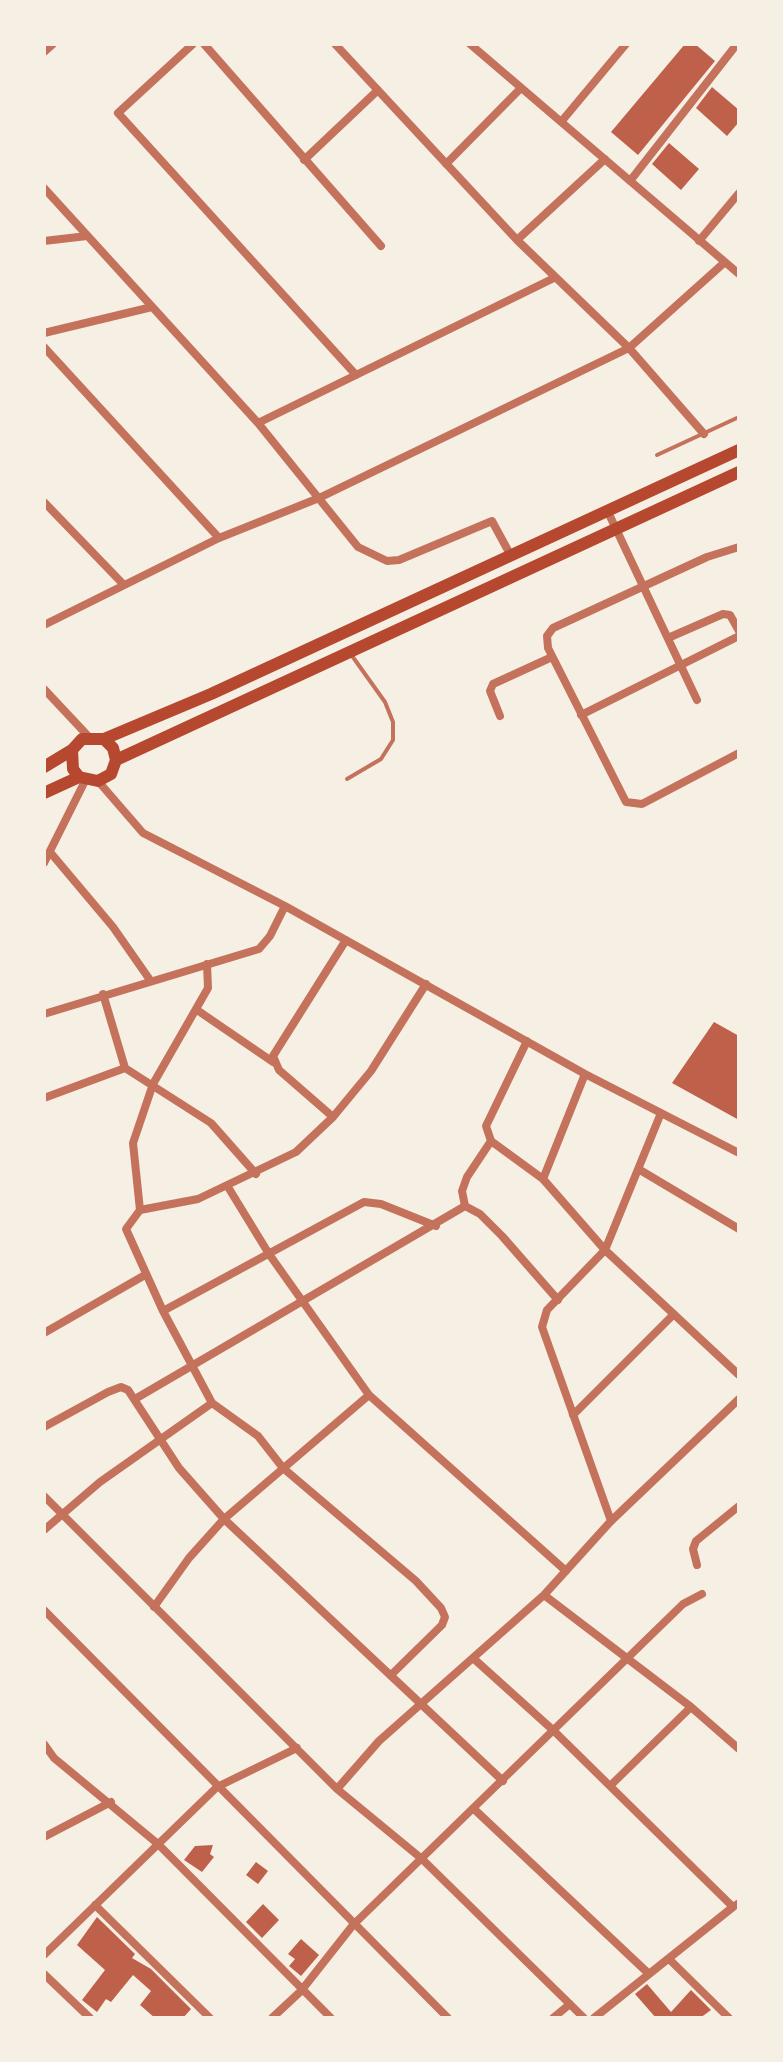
<!DOCTYPE html>
<style>
body{margin:0}
#map{position:relative;width:783px;height:2062px;overflow:hidden;background:#f6efe4;font-family:"Fira Sans",sans-serif}
canvas{display:block}
.frame{position:absolute;inset:0;border:46px solid #f6efe4;pointer-events:none}
</style>
<div id="map">
<canvas width="783" height="2062"></canvas>
<div class="frame"></div>
</div>
<script>
const ctx = document.querySelector('canvas').getContext('2d');
ctx.lineJoin = 'round';
function paint(path, color) {
  ctx.fillStyle = color;
  ctx.fill(path, 'evenodd');
}
function shape(rows) {
  const path = new Path2D();
  for (const r of rows) {
    path.moveTo(r[0], r[1]);
    for (let i = 2; i < r.length; i += 2) path.lineTo(r[i], r[i + 1]);
  }
  return path;
}
function stroke(path, color, width, dash) {
  ctx.strokeStyle = color;
  ctx.lineWidth = width;
  ctx.lineCap = dash ? 'butt' : 'round';
  ctx.setLineDash(dash || []);
  ctx.stroke(path);
}
paint(shape([
 [685,44,695,44,715,61,638,155,611,132],
 [712,87,739,110,739,122,727,136,696,108],
 [669,143,699,169,681,190,652,164],
 [714,1022,739,1036,739,1120,672,1083],
 [213,1845,210,1854,214,1857,202,1872,184,1860,195,1846],
 [256,1862,268,1871,258,1884,246,1875],
 [263,1904,279,1920,262,1938,246,1922],
 [97,1917,135,1954,132,1958,151,1969,191,2009,183,2018,155,2018,140,2005,151,1991,133,1975,111,2002,106,1999,97,2012,82,2000,105,1970,77,1945],
 [301,1939,319,1955,301,1976,289,1966,295,1959,288,1954],
 [647,1984,671,2012,691,1990,711,2010,700,2018,656,2018,635,1994]
]), '#bf614a');
stroke(shape([
 [657,455,739,417],
 [347,779,381,759,393,740,393,722,385,702,350,653]
]), '#c5725c', 4);
stroke(shape([
 [193,44,118,113,356,375],
 [204,44,381,246],
 [335,44,517,240,629,348,704,434],
 [470,44,739,274],
 [44,52,53,44],
 [561,122,626,44],
 [304,160,378,90],
 [446,164,521,88],
 [630,181,737,44],
 [44,188,258,423,358,547,387,561,399,560,492,521,511,556],
 [517,240,605,159],
 [44,241,87,236],
 [699,241,739,193],
 [44,333,152,307],
 [44,347,219,538],
 [258,423,554,278],
 [44,502,124,585],
 [608,512,697,700],
 [739,547,707,557,553,628,547,636,548,648,626,802,642,804,739,753],
 [44,625,219,538,319,498,629,348,725,262],
 [668,638,723,614,730,615,739,631],
 [44,689,89,737],
 [581,715,739,636],
 [500,716,490,691,493,684,552,657],
 [98,781,143,833,285,906,585,1074,739,1153],
 [50,852,113,927,150,980],
 [44,863,85,781],
 [103,994,125,1068,211,1123,256,1174],
 [197,1010,273,1062],
 [44,1014,259,949,270,936,285,906],
 [527,1041,486,1126,491,1141,543,1179,605,1250,739,1375],
 [44,1098,125,1068],
 [333,1117,279,1070,273,1056,346,940],
 [640,1170,739,1229],
 [543,1179,585,1074],
 [228,1187,269,1254,369,1395,566,1571],
 [465,1206,462,1191,467,1177,491,1141],
 [140,1210,133,1143,153,1084,208,988,207,964],
 [163,1311,364,1202,381,1204,436,1226],
 [44,1333,145,1275],
 [135,1399,465,1206,480,1214,502,1236,558,1300],
 [573,1415,674,1314],
 [44,1427,108,1392,121,1387,128,1390,179,1468,224,1519,503,1781],
 [44,1496,337,1789,422,1859,584,2018],
 [611,1521,542,1327,547,1310,605,1250,661,1113],
 [44,1530,100,1482,212,1403],
 [697,1565,693,1549,696,1541,739,1506],
 [544,1595,691,1707,739,1749],
 [154,1607,189,1558,224,1519,369,1395],
 [44,1610,448,2018],
 [473,1658,554,1731,733,1907,739,1903],
 [391,1675,442,1625,445,1617,441,1608,416,1581,283,1468,258,1436,212,1403,163,1311,126,1229,140,1210,198,1199,296,1152,333,1117,371,1071,426,984],
 [44,1744,54,1758,158,1844,331,2018],
 [610,1786,691,1707],
 [337,1789,379,1741,544,1595,611,1521,739,1399],
 [474,1809,649,1974],
 [44,1837,111,1802],
 [95,1905,210,2018],
 [44,1955,217,1787,297,1748],
 [669,1959,729,2018],
 [44,1974,90,2018],
 [272,2018,301,1991,353,1925,683,1604,702,1594],
 [553,2018,570,2004],
 [594,2018,733,1907]
]), '#c5725c', 8);
stroke(shape([
 [104,739,211,694,739,450],
 [116,760,739,472],
 [44,767,72,750],
 [44,793,79,777,98,781,111,774,116,760,113,748,104,739,82,739,72,750,73,769,79,777]
]), '#b5482f', 12);
</script>
